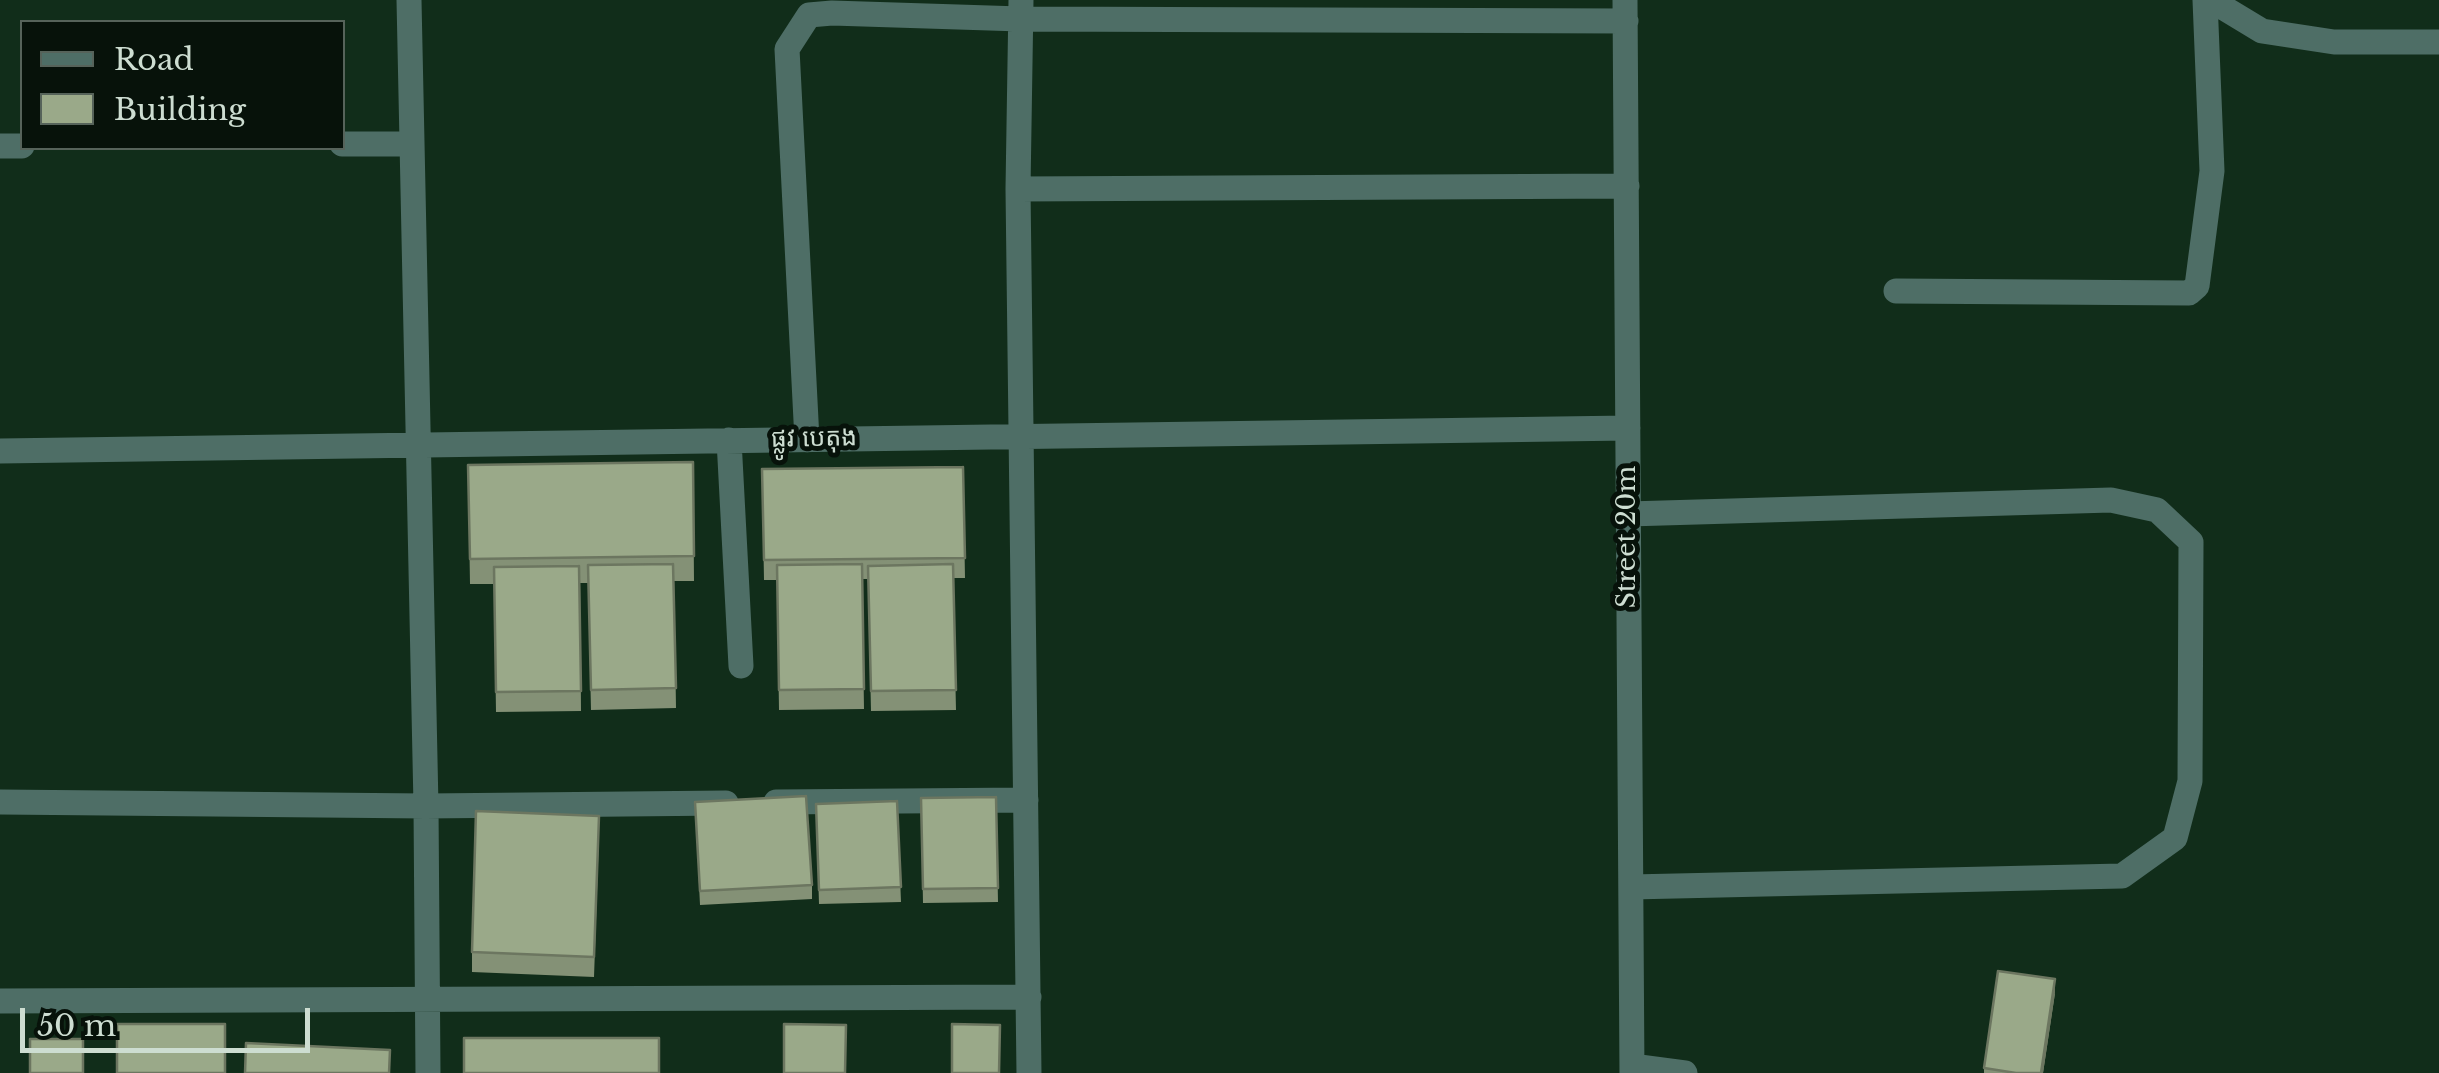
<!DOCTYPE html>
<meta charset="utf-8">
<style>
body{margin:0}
#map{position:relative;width:2439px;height:1073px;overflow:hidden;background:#112d1a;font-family:"Libre Baskerville",serif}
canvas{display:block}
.legend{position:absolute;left:20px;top:20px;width:325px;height:130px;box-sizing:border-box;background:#07120a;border:2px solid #56635a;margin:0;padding:12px 18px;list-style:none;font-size:30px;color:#cdddd1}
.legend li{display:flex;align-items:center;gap:20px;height:50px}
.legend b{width:50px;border:2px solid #56635a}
.scale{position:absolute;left:20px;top:1008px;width:290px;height:45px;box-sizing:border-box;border:5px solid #cdddd1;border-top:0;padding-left:12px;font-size:30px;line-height:35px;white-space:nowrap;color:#cdddd1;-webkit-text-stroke:8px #07120a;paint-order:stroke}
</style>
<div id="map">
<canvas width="2439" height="1073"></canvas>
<ul class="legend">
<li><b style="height:12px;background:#4e6e66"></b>Road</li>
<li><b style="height:28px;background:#9aa989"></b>Building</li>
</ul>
<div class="scale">50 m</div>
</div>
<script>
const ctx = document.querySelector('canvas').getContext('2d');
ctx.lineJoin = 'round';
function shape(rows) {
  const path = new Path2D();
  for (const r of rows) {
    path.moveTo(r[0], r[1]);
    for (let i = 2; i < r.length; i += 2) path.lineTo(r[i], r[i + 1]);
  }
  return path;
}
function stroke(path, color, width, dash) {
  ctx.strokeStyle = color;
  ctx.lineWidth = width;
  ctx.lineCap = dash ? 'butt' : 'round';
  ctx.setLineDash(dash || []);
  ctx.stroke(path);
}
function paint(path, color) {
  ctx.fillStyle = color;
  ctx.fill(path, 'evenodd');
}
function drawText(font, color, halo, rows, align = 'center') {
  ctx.font = font + ' "Libre Baskerville","Noto Sans Khmer",serif';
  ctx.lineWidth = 10;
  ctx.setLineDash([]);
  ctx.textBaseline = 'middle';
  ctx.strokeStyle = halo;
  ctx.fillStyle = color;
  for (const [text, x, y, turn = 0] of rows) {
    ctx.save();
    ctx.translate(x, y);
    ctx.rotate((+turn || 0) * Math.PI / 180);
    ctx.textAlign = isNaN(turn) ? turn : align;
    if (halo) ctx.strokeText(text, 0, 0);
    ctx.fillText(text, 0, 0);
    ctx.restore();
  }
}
stroke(shape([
 [409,0,426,806,428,1073],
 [1021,0,1018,189,1029,1073],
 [1625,0,1632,1073],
 [2221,0,2224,8,2262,31,2334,42,2439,42],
 [342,144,411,144],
 [0,146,22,146],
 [1018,189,1627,186],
 [1896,291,2189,293,2197,286,2212,171,2205,0],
 [729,440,741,666],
 [807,440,787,49,809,15,832,13,1021,19,1626,21],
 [0,451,1628,428],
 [1628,514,2111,500,2157,510,2191,542,2190,781,2175,838,2122,876,1631,887],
 [0,802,426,806,726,803],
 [776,802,1026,800],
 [0,1001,1029,997],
 [1632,1066,1685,1073]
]), '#4e6e66', 25);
paint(shape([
 [693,462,694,581,674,581,676,708,591,710,588,583,580,583,581,711,496,712,494,584,470,584,468,465],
 [963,467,965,578,953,578,956,710,871,711,868,579,862,579,864,709,779,710,777,580,764,580,762,469],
 [996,797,998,902,923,903,921,798],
 [897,801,901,902,819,904,816,804],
 [695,802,812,885,812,899,700,905],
 [599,836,594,977,472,972,472,952],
 [2055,993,2043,1073,1984,1073,1984,1068]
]), '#849176');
paint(shape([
 [2055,979,2055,993,2043,1073,2041,1073]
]), '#6c7660');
const building = shape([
 [693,462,694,556,470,559,468,465,693,462],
 [963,467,965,558,764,560,762,469,963,467],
 [673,564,676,688,591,690,588,565,673,564],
 [862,564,864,689,779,690,777,565,862,564],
 [953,564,956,690,871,691,868,566,953,564],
 [579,566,581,691,496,692,494,567,579,566],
 [806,796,812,885,700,891,695,802,806,796],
 [996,797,998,888,923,889,921,798,996,797],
 [897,801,901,887,819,890,816,804,897,801],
 [476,811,599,816,594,957,472,952,476,811],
 [1998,971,2055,979,2041,1073,2016,1073,1984,1068,1998,971],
 [117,1024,225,1024,225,1073,117,1073,117,1024],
 [784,1024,846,1025,845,1073,784,1073,784,1024],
 [952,1024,1000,1025,999,1073,952,1073,952,1024],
 [464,1038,659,1038,659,1073,464,1073,464,1038],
 [30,1039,83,1039,83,1073,30,1073,30,1039],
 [246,1043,390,1050,389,1073,245,1073,246,1043]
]);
paint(building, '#9aa989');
stroke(building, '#6c7660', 2.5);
drawText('25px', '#cdddd1', '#07120a', [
 ["ផ្លូវ បេតុង",814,439,-1],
 ["Street 20m",1628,537,-90]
]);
</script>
